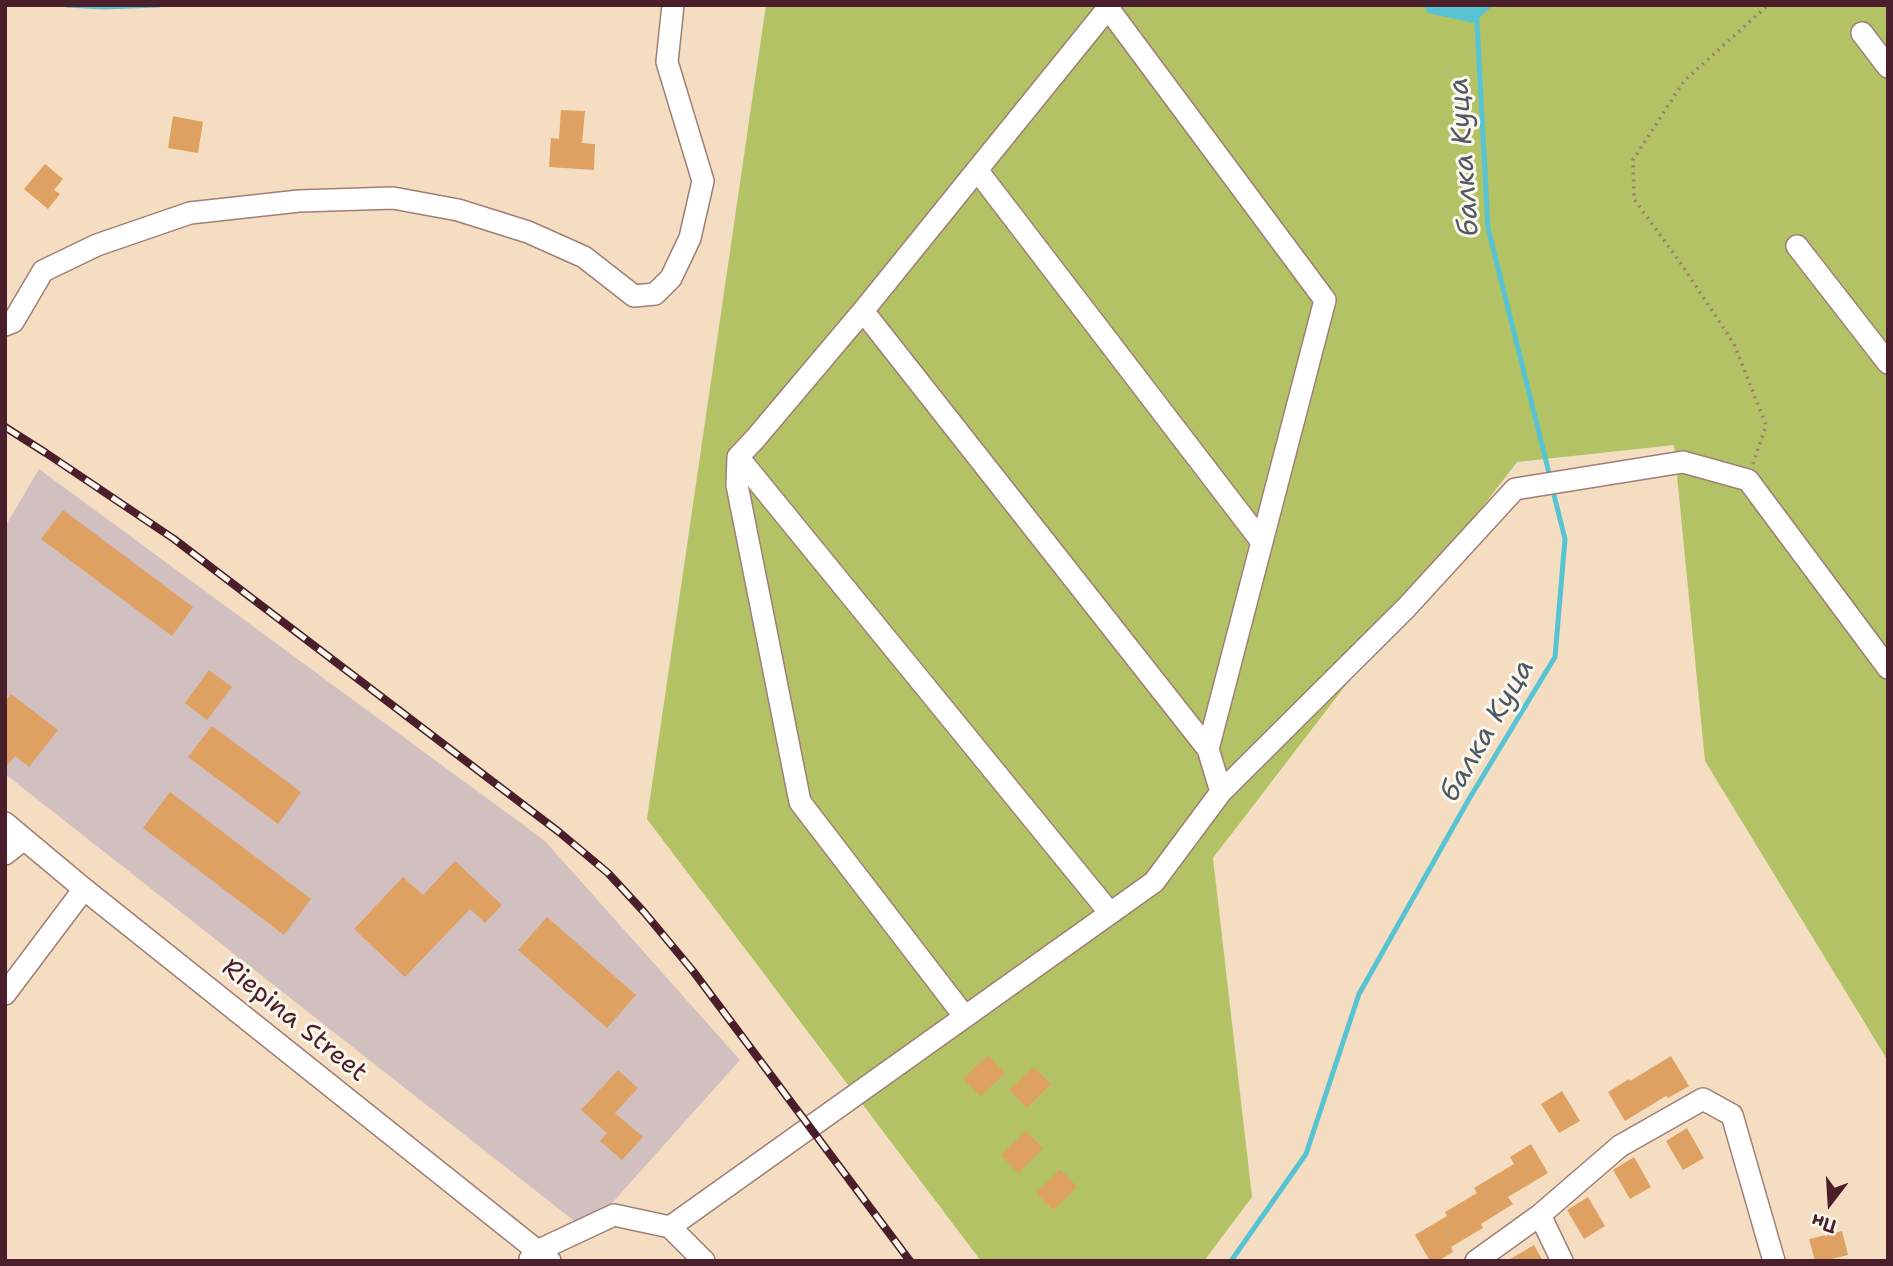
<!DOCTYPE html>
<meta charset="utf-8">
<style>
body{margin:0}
#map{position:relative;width:1893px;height:1266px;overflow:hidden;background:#f5ddc2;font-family:"Shantell Sans",sans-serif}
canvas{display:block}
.frame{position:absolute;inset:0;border:7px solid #4a1f2b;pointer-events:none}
.north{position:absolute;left:1795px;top:1168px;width:70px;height:70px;-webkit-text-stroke:5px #fbf7ec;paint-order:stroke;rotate:197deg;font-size:19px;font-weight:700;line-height:28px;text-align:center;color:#4a1f2b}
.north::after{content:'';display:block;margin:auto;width:24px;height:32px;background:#4a1f2b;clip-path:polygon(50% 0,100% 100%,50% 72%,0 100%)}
</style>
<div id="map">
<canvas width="1893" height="1266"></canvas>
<div class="frame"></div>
<div class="north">Пн</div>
</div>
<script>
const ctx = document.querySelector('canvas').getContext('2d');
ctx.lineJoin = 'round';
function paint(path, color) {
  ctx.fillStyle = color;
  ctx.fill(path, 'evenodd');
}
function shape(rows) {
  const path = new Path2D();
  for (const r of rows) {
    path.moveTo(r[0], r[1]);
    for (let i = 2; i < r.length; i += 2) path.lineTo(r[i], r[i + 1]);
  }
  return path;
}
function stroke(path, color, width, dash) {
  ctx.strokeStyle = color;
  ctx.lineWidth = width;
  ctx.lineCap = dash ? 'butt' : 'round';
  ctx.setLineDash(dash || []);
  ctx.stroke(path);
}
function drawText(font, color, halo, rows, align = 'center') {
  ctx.font = font + ' "Shantell Sans",sans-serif';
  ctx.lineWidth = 6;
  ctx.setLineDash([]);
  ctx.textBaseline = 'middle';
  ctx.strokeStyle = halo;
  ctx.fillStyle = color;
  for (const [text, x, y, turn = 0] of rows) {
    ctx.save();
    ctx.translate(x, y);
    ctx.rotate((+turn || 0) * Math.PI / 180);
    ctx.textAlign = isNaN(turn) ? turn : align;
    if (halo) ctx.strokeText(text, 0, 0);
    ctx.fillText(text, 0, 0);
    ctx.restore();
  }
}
paint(shape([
 [39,469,545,841,740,1060,587,1231,5,774,5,527]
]), '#d2bfc0');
paint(shape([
 [766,5,1888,5,1888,1061,1705,761,1674,445,1517,462,1213,858,1252,1197,1204,1261,981,1261,647,819]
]), '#b3c264');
paint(shape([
 [1423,5,1493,5,1474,23,1428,13]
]), '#58c3d2');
stroke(shape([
 [67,5,104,7,158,5],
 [1476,5,1488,228,1550,477],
 [1231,1261,1306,1154,1359,994,1469,799,1555,657,1565,539,1552,487]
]), '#58c3d2', 5);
paint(shape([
 [561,110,585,111,582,143,595,144,594,170,549,167,551,138,559,139],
 [173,116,203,122,198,153,168,148],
 [45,164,63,179,54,190,60,194,48,209,24,189],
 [63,510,193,607,172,636,41,539],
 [209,670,232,687,207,720,185,703],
 [11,694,58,730,29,767,15,756,5,768,5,702],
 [212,726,301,792,278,824,188,757],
 [170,792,311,899,284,935,143,828],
 [455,861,502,905,485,923,470,909,405,977,354,929,403,877,423,895],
 [547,917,636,995,607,1028,518,950],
 [988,1055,1005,1073,981,1096,963,1079],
 [1671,1056,1689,1086,1668,1098,1666,1096,1625,1121,1608,1092,1629,1079,1630,1081],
 [1034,1067,1051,1084,1027,1108,1009,1090],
 [618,1070,638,1088,615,1113,643,1137,622,1160,600,1141,607,1133,581,1110],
 [1562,1091,1580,1121,1559,1133,1541,1104],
 [1687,1128,1704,1158,1683,1170,1666,1141],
 [1026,1131,1043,1149,1018,1173,1001,1155],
 [1531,1144,1548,1173,1508,1197,1513,1204,1481,1224,1483,1228,1451,1247,1453,1252,1438,1261,1430,1261,1415,1235,1447,1216,1445,1212,1477,1193,1474,1188,1514,1164,1510,1157],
 [1634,1157,1651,1187,1630,1199,1613,1170],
 [1060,1169,1077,1187,1053,1210,1036,1193],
 [1588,1197,1605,1226,1584,1239,1567,1210],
 [1842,1231,1848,1255,1824,1261,1815,1261,1809,1239],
 [1534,1245,1543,1261,1507,1261]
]), '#dfa161');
const minor = shape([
 [1862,33,1888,67],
 [977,170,1262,542],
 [1797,246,1888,363],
 [863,311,755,439,738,457,737,485,800,802,965,1017],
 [5,325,13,322,43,271,97,245,190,213,299,201,393,198,458,210,528,232,584,257,634,296,655,294,671,278,690,238,703,181,667,62,673,5],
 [738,457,1110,913],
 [1208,749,1325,300,1108,8,863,311,1208,749,1221,792],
 [5,823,84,889,550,1261],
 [5,854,24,839],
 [5,994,84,889],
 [670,1227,1154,882,1221,792,1406,608,1515,489,1683,462,1748,480,1888,668],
 [530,1259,537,1251,614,1215,670,1227,704,1261],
 [1476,1261,1540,1215],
 [1562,1261,1540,1215,1620,1146,1703,1099,1732,1115,1774,1261]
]);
stroke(minor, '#a07e76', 24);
stroke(shape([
 [1753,464,1766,425,1734,344,1682,265,1634,199,1633,160,1684,81,1768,5]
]), '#a07e76', 3.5, [2, 5]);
stroke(minor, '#fff', 21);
const rail = shape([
 [5,427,46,453,174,539,559,832,608,873,644,912,693,971,910,1261]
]);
stroke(rail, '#4a1f2b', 8);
stroke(rail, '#fbf7ec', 5, [16]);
drawText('26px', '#4a1f2b', '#fbf7ec', [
 ["Riepina Street",294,1021,39]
]);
drawText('italic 28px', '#4f5865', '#fbf7ec', [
 ["балка Куца",1465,157,-94],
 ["балка Куца",1488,731,-60]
]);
</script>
